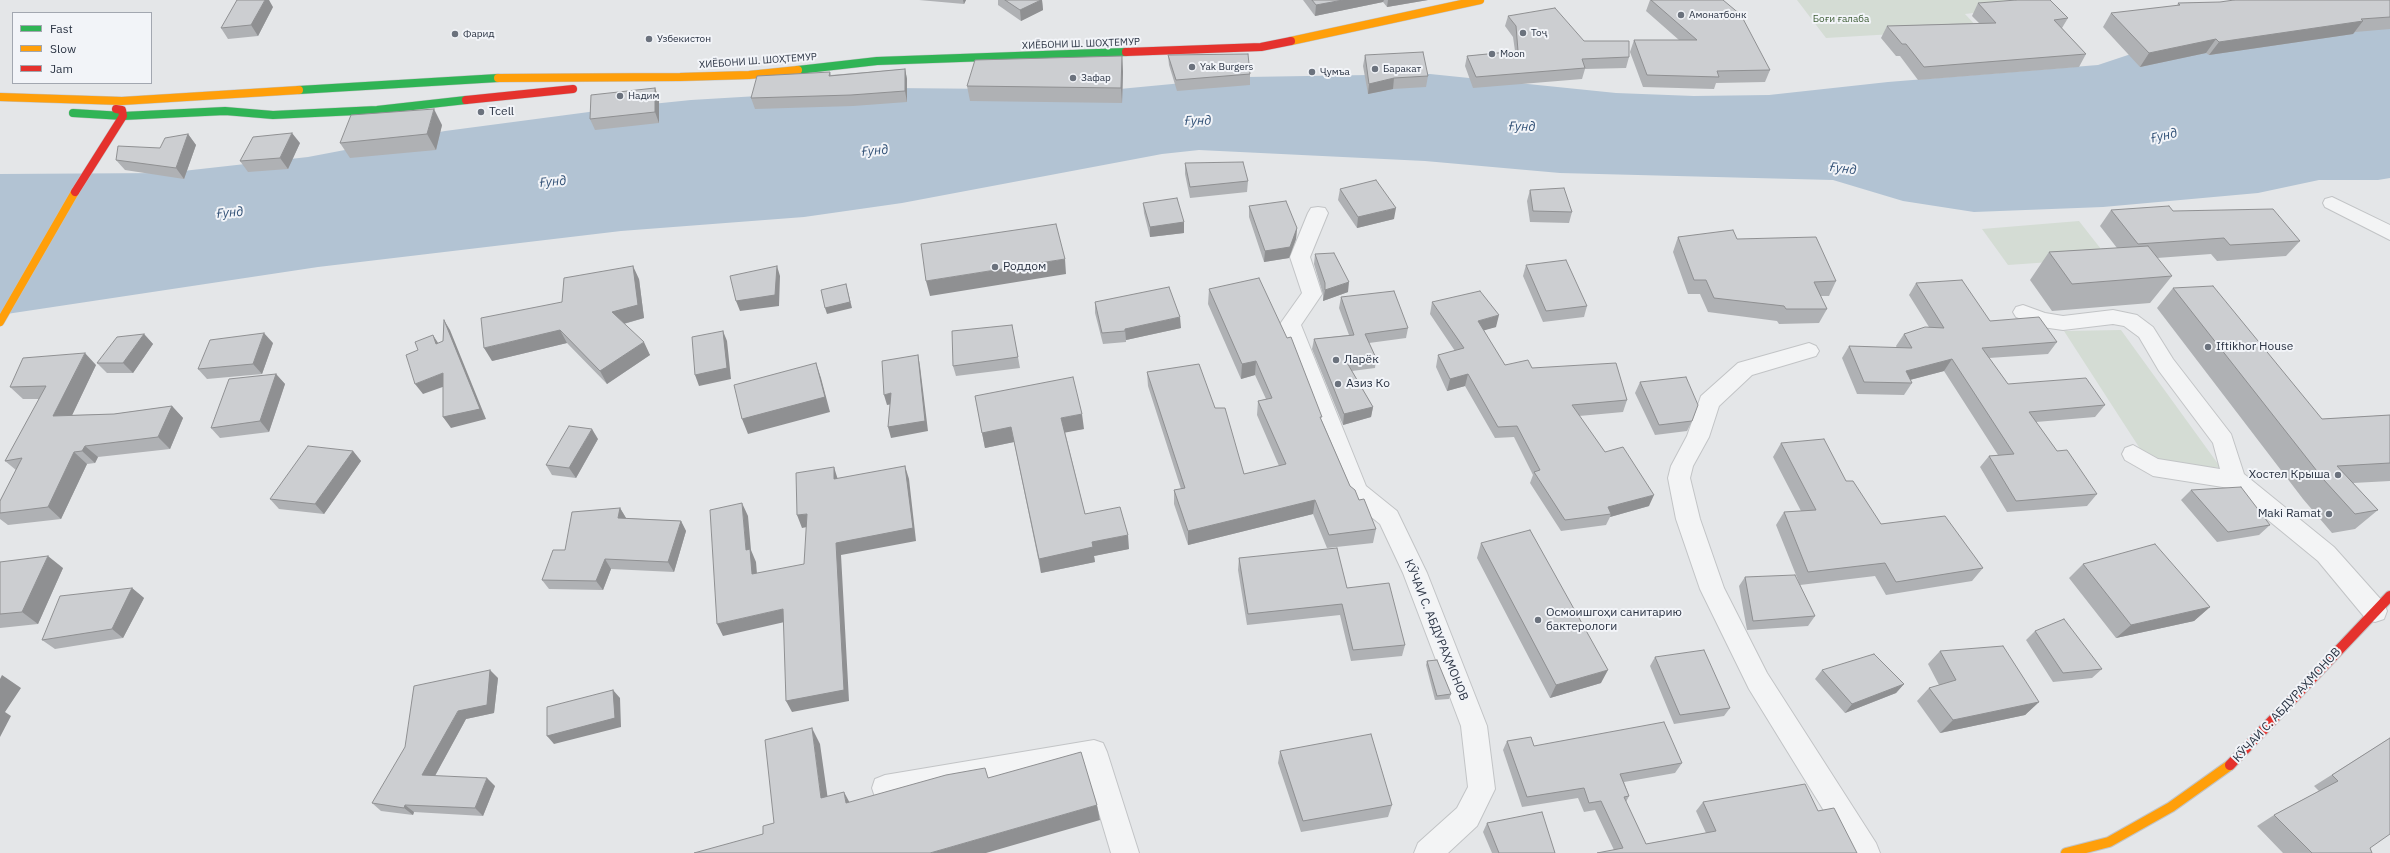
<!DOCTYPE html>
<meta charset="utf-8">
<style>
body{margin:0}
#map{position:relative;width:2390px;height:853px;overflow:hidden;background:#e4e6e8;font-family:"IBM Plex Sans",sans-serif}
canvas{display:block}
.legend{position:absolute;left:12px;top:12px;width:140px;height:72px;box-sizing:border-box;background:#f2f4f8;border:1px solid #a2a7b0;margin:0;padding:5px 7px;list-style:none;font-size:12px;color:#2a3343}
.legend li{display:flex;align-items:center;gap:8px;height:20px}
.legend b{width:20px;border:1px solid #a2a7b0}
</style>
<div id="map">
<canvas width="2390" height="853"></canvas>
<ul class="legend">
<li><b style="height:5px;background:#30b455"></b>Fast</li>
<li><b style="height:5px;background:#ff9f0a"></b>Slow</li>
<li><b style="height:5px;background:#e5322d"></b>Jam</li>
</ul>
</div>
<script>
const ctx = document.querySelector('canvas').getContext('2d');
ctx.lineJoin = 'round';
function paint(path, color) {
  ctx.fillStyle = color;
  ctx.fill(path, 'evenodd');
}
function shape(rows) {
  const path = new Path2D();
  for (const r of rows) {
    path.moveTo(r[0], r[1]);
    for (let i = 2; i < r.length; i += 2) path.lineTo(r[i], r[i + 1]);
  }
  return path;
}
function stroke(path, color, width, dash) {
  ctx.strokeStyle = color;
  ctx.lineWidth = width;
  ctx.lineCap = dash ? 'butt' : 'round';
  ctx.setLineDash(dash || []);
  ctx.stroke(path);
}
function drawText(font, color, halo, rows, align = 'center') {
  ctx.font = font + ' "IBM Plex Sans",sans-serif';
  ctx.lineWidth = 4;
  ctx.setLineDash([]);
  ctx.textBaseline = 'middle';
  ctx.strokeStyle = halo;
  ctx.fillStyle = color;
  for (const [text, x, y, turn = 0] of rows) {
    ctx.save();
    ctx.translate(x, y);
    ctx.rotate((+turn || 0) * Math.PI / 180);
    ctx.textAlign = isNaN(turn) ? turn : align;
    if (halo) ctx.strokeText(text, 0, 0);
    ctx.fillText(text, 0, 0);
    ctx.restore();
  }
}
paint(shape([
 [1797,0,2031,0,2038,5,1965,14,1979,29,1826,38],
 [2079,221,2108,258,2008,265,1982,229],
 [2121,330,2221,468,2162,462,2146,458,2064,331]
]), '#d4dcd4');
paint(shape([
 [2390,20,2390,178,2378,180,2319,180,2258,193,2103,207,1974,212,1903,201,1833,180,1560,173,1425,161,1199,150,1162,154,902,203,804,217,621,231,318,267,0,315,0,174,165,173,308,157,445,131,642,105,691,100,892,88,1109,90,1246,77,1430,74,1616,93,1694,96,1769,95,1888,82,2098,65,2131,54]
]), '#b2c3d3');
const street = shape([
 [2332,197,2390,225,2390,240,2325,207,2323,203,2325,199,2332,197],
 [1318,207,1325,208,1328,213,1310,257,1322,294,1301,325,1366,486,1397,511,1427,573,1487,726,1495,789,1477,826,1448,853,1414,853,1418,843,1457,808,1468,787,1461,726,1403,573,1380,524,1349,499,1346,492,1280,324,1302,293,1290,257,1308,213,1311,208,1318,207],
 [2023,305,2045,313,2063,316,2113,310,2137,315,2153,327,2173,359,2231,434,2244,474,2334,547,2384,603,2387,611,2384,619,2375,622,2366,619,2318,561,2229,488,2153,476,2125,460,2122,454,2125,448,2133,445,2158,459,2220,469,2213,443,2159,371,2139,337,2124,326,2113,324,2063,330,2042,327,2016,317,2013,312,2016,307,2023,305],
 [1809,343,1816,346,1819,351,1816,356,1752,375,1719,406,1709,437,1693,466,1690,478,1700,519,1724,588,1767,673,1876,843,1880,853,1850,853,1749,689,1700,589,1676,519,1668,478,1671,466,1687,436,1701,396,1738,363,1809,343],
 [1094,740,1103,743,1107,752,1139,853,1111,853,1085,766,885,801,875,797,872,788,875,779,885,775,1094,740]
]);
const fast = shape([
 [798,70,877,61,1126,52],
 [299,90,498,78],
 [73,113,123,116,225,111,273,115,377,110,466,100]
]);
const slowFar1 = shape([
 [1291,41,1480,0],
 [498,78,680,77,749,75,798,70],
 [0,97,122,101,299,90],
 [0,322,75,192]
]);
const slow = shape([
 [2066,853,2109,842,2171,807,2230,765]
]);
const jamFar1 = shape([
 [1126,52,1261,47,1291,41],
 [466,100,573,89],
 [75,192,123,116,122,110,116,109]
]);
const jam = shape([
 [2230,765,2390,596]
]);
stroke(street, '#c2c4c6', 2);
stroke(fast, '#c2c4c6', 9);
stroke(slowFar1, '#c2c4c6', 9);
stroke(slow, '#c2c4c6', 12);
stroke(jamFar1, '#c2c4c6', 9);
stroke(jam, '#c2c4c6', 12);
paint(street, '#f3f4f5');
stroke(fast, '#30b455', 8);
stroke(slowFar1, '#ff9f0a', 8);
stroke(slow, '#ff9f0a', 10);
stroke(jamFar1, '#e5322d', 8);
stroke(jam, '#e5322d', 10);
paint(shape([
 [919,0,966,0,964,4],
 [998,0,1042,0,1043,10,1021,21,998,5],
 [1303,0,1428,0,1387,7,1383,2,1315,16],
 [1650,0,1723,0,1770,70,1765,82,1716,83,1714,89,1643,87,1630,52,1634,40,1679,40,1646,11],
 [2390,0,2390,29,2355,32,2353,34,2209,55,2206,53,2140,67,2103,27,2111,13,2177,6,2178,3],
 [1978,3,2068,18,2062,28,2086,54,2079,67,1918,80,1900,56,1896,56,1881,38,1887,26,1979,23,1972,16],
 [273,7,258,36,228,39,221,28],
 [1508,16,1584,41,1629,57,1626,68,1585,69,1582,79,1473,88,1465,66,1467,56,1515,51,1513,37,1505,26],
 [1168,55,1250,74,1250,85,1177,91,1169,65],
 [1365,55,1428,76,1426,87,1393,89,1368,94,1363,66],
 [1122,56,1123,72,1122,103,970,101,967,86],
 [905,69,907,79,907,102,853,106,755,109,751,98,830,72,831,75],
 [655,88,659,99,659,123,595,130,590,119],
 [442,125,436,150,350,158,340,143],
 [188,134,196,145,184,179,125,170,116,160,160,148],
 [300,143,288,169,248,172,240,161],
 [1185,163,1248,181,1247,192,1190,198,1185,174],
 [1340,189,1394,219,1357,228,1338,200],
 [1530,190,1572,212,1569,223,1530,222,1527,201],
 [1143,203,1184,222,1184,233,1150,237,1144,213],
 [1249,206,1297,228,1296,239,1289,258,1264,262,1249,217],
 [2111,210,2173,211,2300,241,2286,256,2217,261,2211,254,2157,258,2172,276,2150,303,2052,311,2030,280,2049,252,2117,248,2100,226],
 [1678,237,1737,239,1836,281,1829,296,1820,296,1827,309,1819,323,1779,324,1777,321,1708,312,1700,294,1688,294,1673,252],
 [1315,254,1348,292,1323,301,1323,294,1314,264],
 [1526,265,1587,306,1584,317,1543,322,1523,276],
 [639,279,644,318,624,324,650,355,607,384,567,343,492,361,562,302],
 [1916,283,1990,321,2057,342,2048,354,1989,358,2008,384,2105,405,2095,417,2036,422,2057,451,2097,494,2087,506,2007,512,1980,467,1989,456,1998,455,1944,371,1910,380,1912,383,1904,395,1857,394,1842,358,1849,346,1897,348,1896,346,1904,334,1929,327,1909,295],
 [2173,288,2322,419,2390,415,2390,481,2353,483,2378,510,2355,529,2332,533,2303,499,2157,308],
 [1209,289,1322,421,1350,486,1359,500,1376,529,1373,543,1327,548,1313,514,1188,545,1174,504,1174,490,1181,489,1148,386,1147,372,1215,408,1244,474,1279,466,1257,415,1258,401,1266,399,1255,375,1241,379,1208,304],
 [1341,297,1408,328,1406,338,1369,343,1376,358,1375,368,1352,371,1373,407,1371,417,1343,425,1312,349,1314,339,1349,335,1339,308],
 [1095,302,1181,328,1126,340,1126,342,1103,344,1095,313],
 [1432,302,1496,327,1483,330,1505,365,1532,368,1627,400,1623,412,1579,416,1605,452,1649,506,1610,517,1606,525,1561,531,1530,483,1533,475,1514,437,1495,438,1465,386,1447,391,1436,367,1438,355,1455,351,1430,314],
 [1012,325,1020,368,956,376,953,366],
 [144,334,153,344,133,373,107,373,97,363],
 [273,343,262,374,207,379,198,369],
 [96,365,72,415,114,414,172,406,183,418,170,449,98,457,95,463,87,464,61,519,8,525,0,519,0,501,16,470,5,461,39,399,23,399,10,387],
 [276,374,285,384,269,432,220,438,211,428],
 [1640,382,1692,421,1687,431,1655,435,1635,393],
 [975,396,1084,429,1065,432,1085,514,1129,549,1094,556,1095,562,1041,573,1014,442,985,448],
 [598,439,576,478,552,475,546,465],
 [1781,443,1846,481,1881,524,1983,568,1972,581,1886,595,1875,576,1800,585,1776,525,1784,512,1801,511,1773,457],
 [353,451,361,461,324,514,279,509,270,499],
 [2191,490,2270,525,2259,535,2217,542,2181,500],
 [620,508,626,518,681,521,686,531,674,572,611,569,603,590,549,589,542,580,565,550],
 [1481,543,1601,683,1550,698,1477,558],
 [1239,558,1347,588,1405,645,1402,656,1351,661,1340,615,1247,625,1238,570],
 [0,562,63,568,38,624,0,628],
 [2083,564,2210,607,2194,621,2116,638,2069,578],
 [1745,577,1815,616,1808,626,1747,630,1739,586],
 [132,588,144,598,123,638,55,649,42,640],
 [2035,631,2102,669,2092,678,2053,682,2026,640],
 [1940,651,2039,702,2025,715,1940,733,1917,701,1929,688,1939,685,1928,664],
 [1655,657,1730,708,1724,716,1674,724,1650,666],
 [1427,661,1451,694,1449,699,1435,700,1426,665],
 [1822,670,1904,684,1896,693,1845,713,1815,679],
 [498,678,494,713,466,719,435,776,495,786,483,816,414,812,413,815,381,811,372,803],
 [2390,738,2370,848,2372,853,2283,853,2257,826,2274,815,2319,791,2314,786],
 [1507,741,1534,746,1682,763,1675,773,1624,782,1629,796,1626,802,1646,844,1706,833,1696,811,1703,802,1818,811,1857,853,1614,850,1595,810,1584,812,1578,798,1522,807,1503,750],
 [1280,751,1392,805,1388,817,1301,832,1278,763],
 [1487,823,1555,853,1492,853,1483,832]
]), '#afb1b4');
paint(shape([
 [265,0,269,0,273,7,258,36,251,25],
 [963,0,966,0,964,4],
 [1041,0,1042,0,1043,10,1021,21,1020,10],
 [1343,0,1384,0,1383,2,1315,16,1316,5],
 [1388,0,1428,0,1387,7],
 [2363,21,2353,34,2209,55,2219,42],
 [2216,39,2206,53,2140,67,2149,53],
 [1122,56,1123,72,1122,103,1121,88],
 [905,69,907,79,907,102,905,91],
 [1394,78,1393,89,1368,94,1369,84],
 [655,88,659,99,659,123,655,112],
 [434,109,442,125,436,150,427,134],
 [292,133,300,143,288,169,280,158],
 [188,134,196,145,184,179,176,168],
 [1396,208,1394,219,1357,228,1358,217],
 [1184,222,1184,233,1150,237,1150,227],
 [1297,228,1296,239,1289,258,1264,262,1265,251],
 [1065,259,1066,274,930,296,926,281],
 [633,266,639,279,644,318,619,325,612,312],
 [777,266,780,276,779,306,740,311,736,301],
 [1349,282,1348,292,1323,301,1325,290],
 [846,284,852,308,827,314,825,308],
 [1499,315,1496,327,1475,333,1478,321],
 [1180,317,1181,328,1126,340,1125,329],
 [444,320,450,330,486,419,451,428,443,417],
 [560,330,567,343,492,361,484,348],
 [723,331,727,341,731,379,699,386,695,375],
 [264,333,273,343,262,374,253,364],
 [144,334,153,344,133,373,123,363],
 [433,335,440,346,436,344],
 [644,342,650,355,607,384,600,371],
 [85,353,96,365,66,428,53,416],
 [918,355,920,366,928,431,891,438,888,427],
 [1952,359,1944,371,1898,383,1906,371],
 [1256,361,1255,375,1241,379,1242,364],
 [816,363,821,378,830,412,748,434,742,419],
 [443,373,451,384,423,394,415,384],
 [276,374,285,384,269,432,260,421],
 [1468,374,1465,386,1447,391,1450,379],
 [891,393,893,404,887,405,884,395],
 [172,406,183,418,170,449,158,437],
 [1373,407,1371,417,1343,425,1344,414],
 [1082,414,1084,429,1063,433,1061,418],
 [1011,427,1014,442,985,448,982,433],
 [592,429,598,439,576,478,569,468],
 [85,446,98,457,95,463,82,451],
 [353,451,361,461,324,514,315,504],
 [74,452,87,464,61,519,48,507],
 [905,466,909,479,916,541,841,555,849,701,792,712,786,701,836,543],
 [834,467,838,480,834,479],
 [1654,495,1649,506,1610,517,1611,514,1608,507],
 [1315,500,1313,514,1188,545,1188,531],
 [742,503,748,516,751,550,756,562,758,586,752,574,746,550],
 [620,508,626,518,618,518],
 [807,514,812,526,802,528,797,515],
 [681,521,686,531,674,572,668,562],
 [1128,535,1129,549,1094,556,1095,562,1041,573,1039,559,1092,542],
 [48,556,63,568,38,624,22,612],
 [605,559,611,569,603,590,596,581],
 [132,588,144,598,123,638,112,629],
 [2210,607,2194,621,2116,638,2131,625],
 [783,609,789,621,723,636,717,624],
 [490,670,498,678,494,713,466,719,431,783,422,775,458,711],
 [1608,670,1601,683,1550,698,1556,685],
 [2,675,21,688,5,712,11,716,0,737,0,679],
 [1904,684,1896,693,1845,713,1852,704],
 [613,690,620,698,621,727,554,744,547,736],
 [2039,702,2025,715,1940,733,1953,720],
 [812,728,820,744,830,814,821,798],
 [487,778,495,786,483,816,475,808],
 [844,792,852,807,846,803],
 [405,805,414,812,413,815,404,808],
 [1097,805,1100,820,986,853,930,853]
]), '#8f9092');
const building = shape([
 [237,0,265,0,251,25,221,28,237,0],
 [1005,0,1041,0,1020,10,1005,0],
 [1312,0,1343,0,1316,5,1312,0],
 [1651,0,1723,0,1741,15,1770,70,1717,71,1719,77,1647,75,1634,40,1697,40,1651,0],
 [2016,0,2050,0,2068,18,2054,20,2086,54,1924,67,1906,44,1902,44,1887,26,1996,23,1978,3,2016,0],
 [2234,0,2390,0,2390,17,2361,19,2363,21,2219,42,2216,39,2149,53,2111,13,2180,5,2178,3,2220,2,2234,0],
 [1555,8,1584,41,1629,41,1629,57,1582,59,1585,68,1476,77,1467,56,1518,51,1516,26,1508,16,1555,8],
 [1423,52,1428,76,1394,78,1369,84,1365,55,1423,52],
 [1248,54,1250,74,1176,80,1168,55,1248,54],
 [1122,56,1121,88,967,86,975,60,1122,56],
 [905,69,905,91,851,95,751,98,757,76,830,72,829,76,905,69],
 [655,88,655,112,590,119,591,95,655,88],
 [434,109,427,134,340,143,351,115,434,109],
 [292,133,280,158,240,161,253,137,292,133],
 [188,134,176,168,116,160,118,146,160,148,165,138,188,134],
 [1243,162,1248,181,1190,187,1185,163,1243,162],
 [1376,180,1396,208,1358,217,1340,189,1376,180],
 [1564,188,1572,212,1533,211,1530,190,1564,188],
 [1177,198,1184,222,1150,227,1143,203,1177,198],
 [1286,201,1297,228,1290,247,1265,251,1249,206,1286,201],
 [2169,206,2173,211,2273,209,2300,241,2230,245,2224,238,2138,244,2111,210,2169,206],
 [1056,224,1065,259,926,281,921,244,1056,224],
 [1733,230,1737,239,1816,237,1836,281,1814,282,1827,309,1786,309,1784,306,1714,298,1706,280,1694,280,1678,237,1733,230],
 [2148,246,2172,276,2072,284,2049,252,2148,246],
 [1334,253,1349,282,1325,290,1325,283,1315,254,1334,253],
 [1566,260,1587,306,1546,311,1526,265,1566,260],
 [633,266,638,305,612,312,644,342,600,371,560,330,484,348,481,318,562,302,564,278,633,266],
 [777,266,775,295,736,301,730,276,777,266],
 [1259,278,1287,338,1291,337,1322,417,1320,417,1350,486,1355,490,1359,500,1364,499,1376,529,1329,535,1315,500,1188,531,1174,490,1185,488,1147,372,1199,364,1215,408,1225,408,1244,474,1286,464,1258,401,1272,398,1256,361,1242,364,1209,289,1259,278],
 [1962,280,1990,321,2039,317,2057,342,1982,348,2008,384,2086,378,2105,405,2029,412,2057,451,2067,450,2097,494,2016,501,1989,456,2014,454,1952,359,1906,371,1912,383,1864,382,1849,346,1912,348,1904,334,1925,327,1944,328,1916,283,1962,280],
 [846,284,850,302,825,308,821,290,846,284],
 [2213,286,2322,419,2390,415,2390,463,2337,466,2378,510,2355,514,2324,480,2173,288,2213,286],
 [1169,287,1180,317,1125,329,1125,331,1102,333,1095,302,1169,287],
 [1394,291,1408,328,1365,334,1376,358,1346,361,1373,407,1344,414,1314,339,1354,335,1341,297,1394,291],
 [1480,291,1499,315,1478,321,1505,365,1528,360,1532,368,1616,363,1627,400,1572,405,1605,452,1623,447,1654,495,1608,507,1611,514,1565,520,1534,472,1540,470,1517,426,1498,427,1468,374,1450,379,1438,355,1464,348,1432,302,1480,291],
 [444,320,480,409,443,417,443,373,415,384,406,355,418,350,415,342,433,335,436,344,443,341,444,320],
 [1012,325,1018,357,953,366,952,331,1012,325],
 [723,331,727,368,695,375,692,337,723,331],
 [264,333,253,364,198,369,210,340,264,333],
 [144,334,123,363,97,363,117,337,144,334],
 [85,353,53,416,114,414,172,406,158,437,85,446,82,451,74,452,48,507,0,513,0,501,22,458,5,461,46,386,10,387,23,358,85,353],
 [918,355,925,421,888,427,891,393,884,395,882,361,918,355],
 [816,363,825,397,742,419,734,385,816,363],
 [276,374,260,421,211,428,229,379,276,374],
 [1073,377,1082,414,1061,418,1085,514,1120,507,1128,535,1092,542,1093,547,1039,559,1011,427,982,433,975,396,1073,377],
 [1686,377,1698,405,1692,421,1659,425,1640,382,1686,377],
 [569,426,592,429,569,468,546,465,569,426],
 [1824,439,1846,481,1853,481,1881,524,1945,516,1983,568,1896,582,1885,563,1808,572,1784,512,1816,510,1781,443,1824,439],
 [308,446,353,451,315,504,270,499,308,446],
 [905,466,913,528,836,543,844,690,786,701,783,609,717,624,710,510,742,503,746,550,750,549,752,574,804,564,807,514,797,515,796,473,834,467,834,479,905,466],
 [2241,487,2270,525,2228,532,2191,490,2241,487],
 [620,508,618,518,681,521,668,562,605,559,596,581,542,580,553,550,565,550,572,512,620,508],
 [1530,530,1608,670,1556,685,1481,543,1530,530],
 [2155,544,2210,607,2131,625,2083,564,2155,544],
 [1337,548,1347,588,1389,583,1405,645,1353,650,1342,604,1248,614,1239,558,1337,548],
 [48,556,22,612,0,614,0,562,48,556],
 [1795,575,1815,616,1753,621,1745,577,1795,575],
 [132,588,112,629,42,640,60,596,132,588],
 [2064,619,2102,669,2063,673,2035,631,2064,619],
 [2003,646,2039,702,1953,720,1929,688,1956,680,1940,651,2003,646],
 [1704,650,1730,708,1680,715,1655,657,1704,650],
 [1874,654,1904,684,1852,704,1822,670,1874,654],
 [1437,660,1451,694,1437,696,1427,661,1437,660],
 [490,670,487,705,458,711,422,775,487,778,475,808,405,805,404,808,372,803,405,747,414,686,490,670],
 [613,690,615,718,547,736,547,707,613,690],
 [1664,722,1682,763,1620,774,1629,796,1624,797,1646,844,1716,831,1703,802,1805,784,1818,811,1834,808,1857,853,1597,853,1623,848,1601,801,1589,803,1584,788,1527,797,1507,741,1531,737,1534,746,1664,722],
 [812,728,821,798,844,792,846,803,946,775,985,768,988,778,1081,752,1097,805,930,853,694,853,763,834,763,826,774,823,765,740,812,728],
 [1371,734,1392,805,1303,821,1280,751,1371,734],
 [2390,738,2390,834,2370,848,2372,853,2312,853,2274,815,2338,781,2332,775,2390,738],
 [1542,812,1555,853,1499,853,1487,823,1542,812]
]);
paint(building, '#ccced1');
stroke(building, '#8f9092', 1);
for (const [x, y, r, color] of [
 [1681,15,4,"#6b727d"],
 [1523,33,4,"#6b727d"],
 [455,34,4,"#6b727d"],
 [649,39,4,"#6b727d"],
 [1492,54,4,"#6b727d"],
 [1192,67,4,"#6b727d"],
 [1375,69,4,"#6b727d"],
 [1312,72,4,"#6b727d"],
 [1073,78,4,"#6b727d"],
 [620,96,4,"#6b727d"],
 [481,112,4,"#6b727d"],
 [995,267,4,"#6b727d"],
 [2208,347,4,"#6b727d"],
 [1336,360,4,"#6b727d"],
 [1338,384,4,"#6b727d"],
 [2338,475,4,"#6b727d"],
 [2329,514,4,"#6b727d"],
 [1538,620,4,"#6b727d"]
]) {
  const dot = new Path2D();
  dot.arc(x, y, r, 0, 2 * Math.PI);
  ctx.fillStyle = color;
  ctx.fill(dot);
  stroke(dot, '#f2f4f8', 1.5);
}
drawText('10px', '#2a3343', '#f2f4f8', [
 ["Амонатбонк",1689,15],
 ["Тоҷ",1531,33],
 ["Фарид",463,34],
 ["Узбекистон",657,39],
 ["Moon",1500,54],
 ["Yak Burgers",1200,67],
 ["Баракат",1383,69],
 ["Ҷумъа",1320,72],
 ["Зафар",1081,78],
 ["Надим",628,96]
], 'left');
drawText('10px', '#3f5e37', '#f2f4f8', [
 ["Боғи ғалаба",1841,19]
]);
drawText('10px', '#2a3343', '#f2f4f8', [
 ["ХИЁБОНИ Ш. ШОҲТЕМУР",1081,44,-2],
 ["ХИЁБОНИ Ш. ШОҲТЕМУР",758,61,-4]
]);
drawText('12px', '#2a3343', '#f2f4f8', [
 ["Tcell",489,112],
 ["Роддом",1003,267],
 ["Iftikhor House",2216,347],
 ["Ларёк",1344,360],
 ["Азиз Ко",1346,384],
 ["Хостел Крыша",2330,475,"right"],
 ["Maki Ramat",2321,514,"right"],
 ["Осмоишгоҳи санитарию",1546,613],
 ["бактерологи",1546,627]
], 'left');
drawText('12px', '#2a3343', '#f2f4f8', [
 ["КӮЧАИ С. АБДУРАҲМОНОВ",1436,630,68],
 ["КӮЧАИ С. АБДУРАҲМОНОВ",2287,705,-47]
]);
drawText('italic 13px', '#335277', '#f2f4f8', [
 ["Ғунд",1198,121,-1],
 ["Ғунд",1522,127,1],
 ["Ғунд",2164,136,-13],
 ["Ғунд",875,151,-5],
 ["Ғунд",1843,169,8],
 ["Ғунд",553,182,-5],
 ["Ғунд",230,213,-5]
]);
</script>
